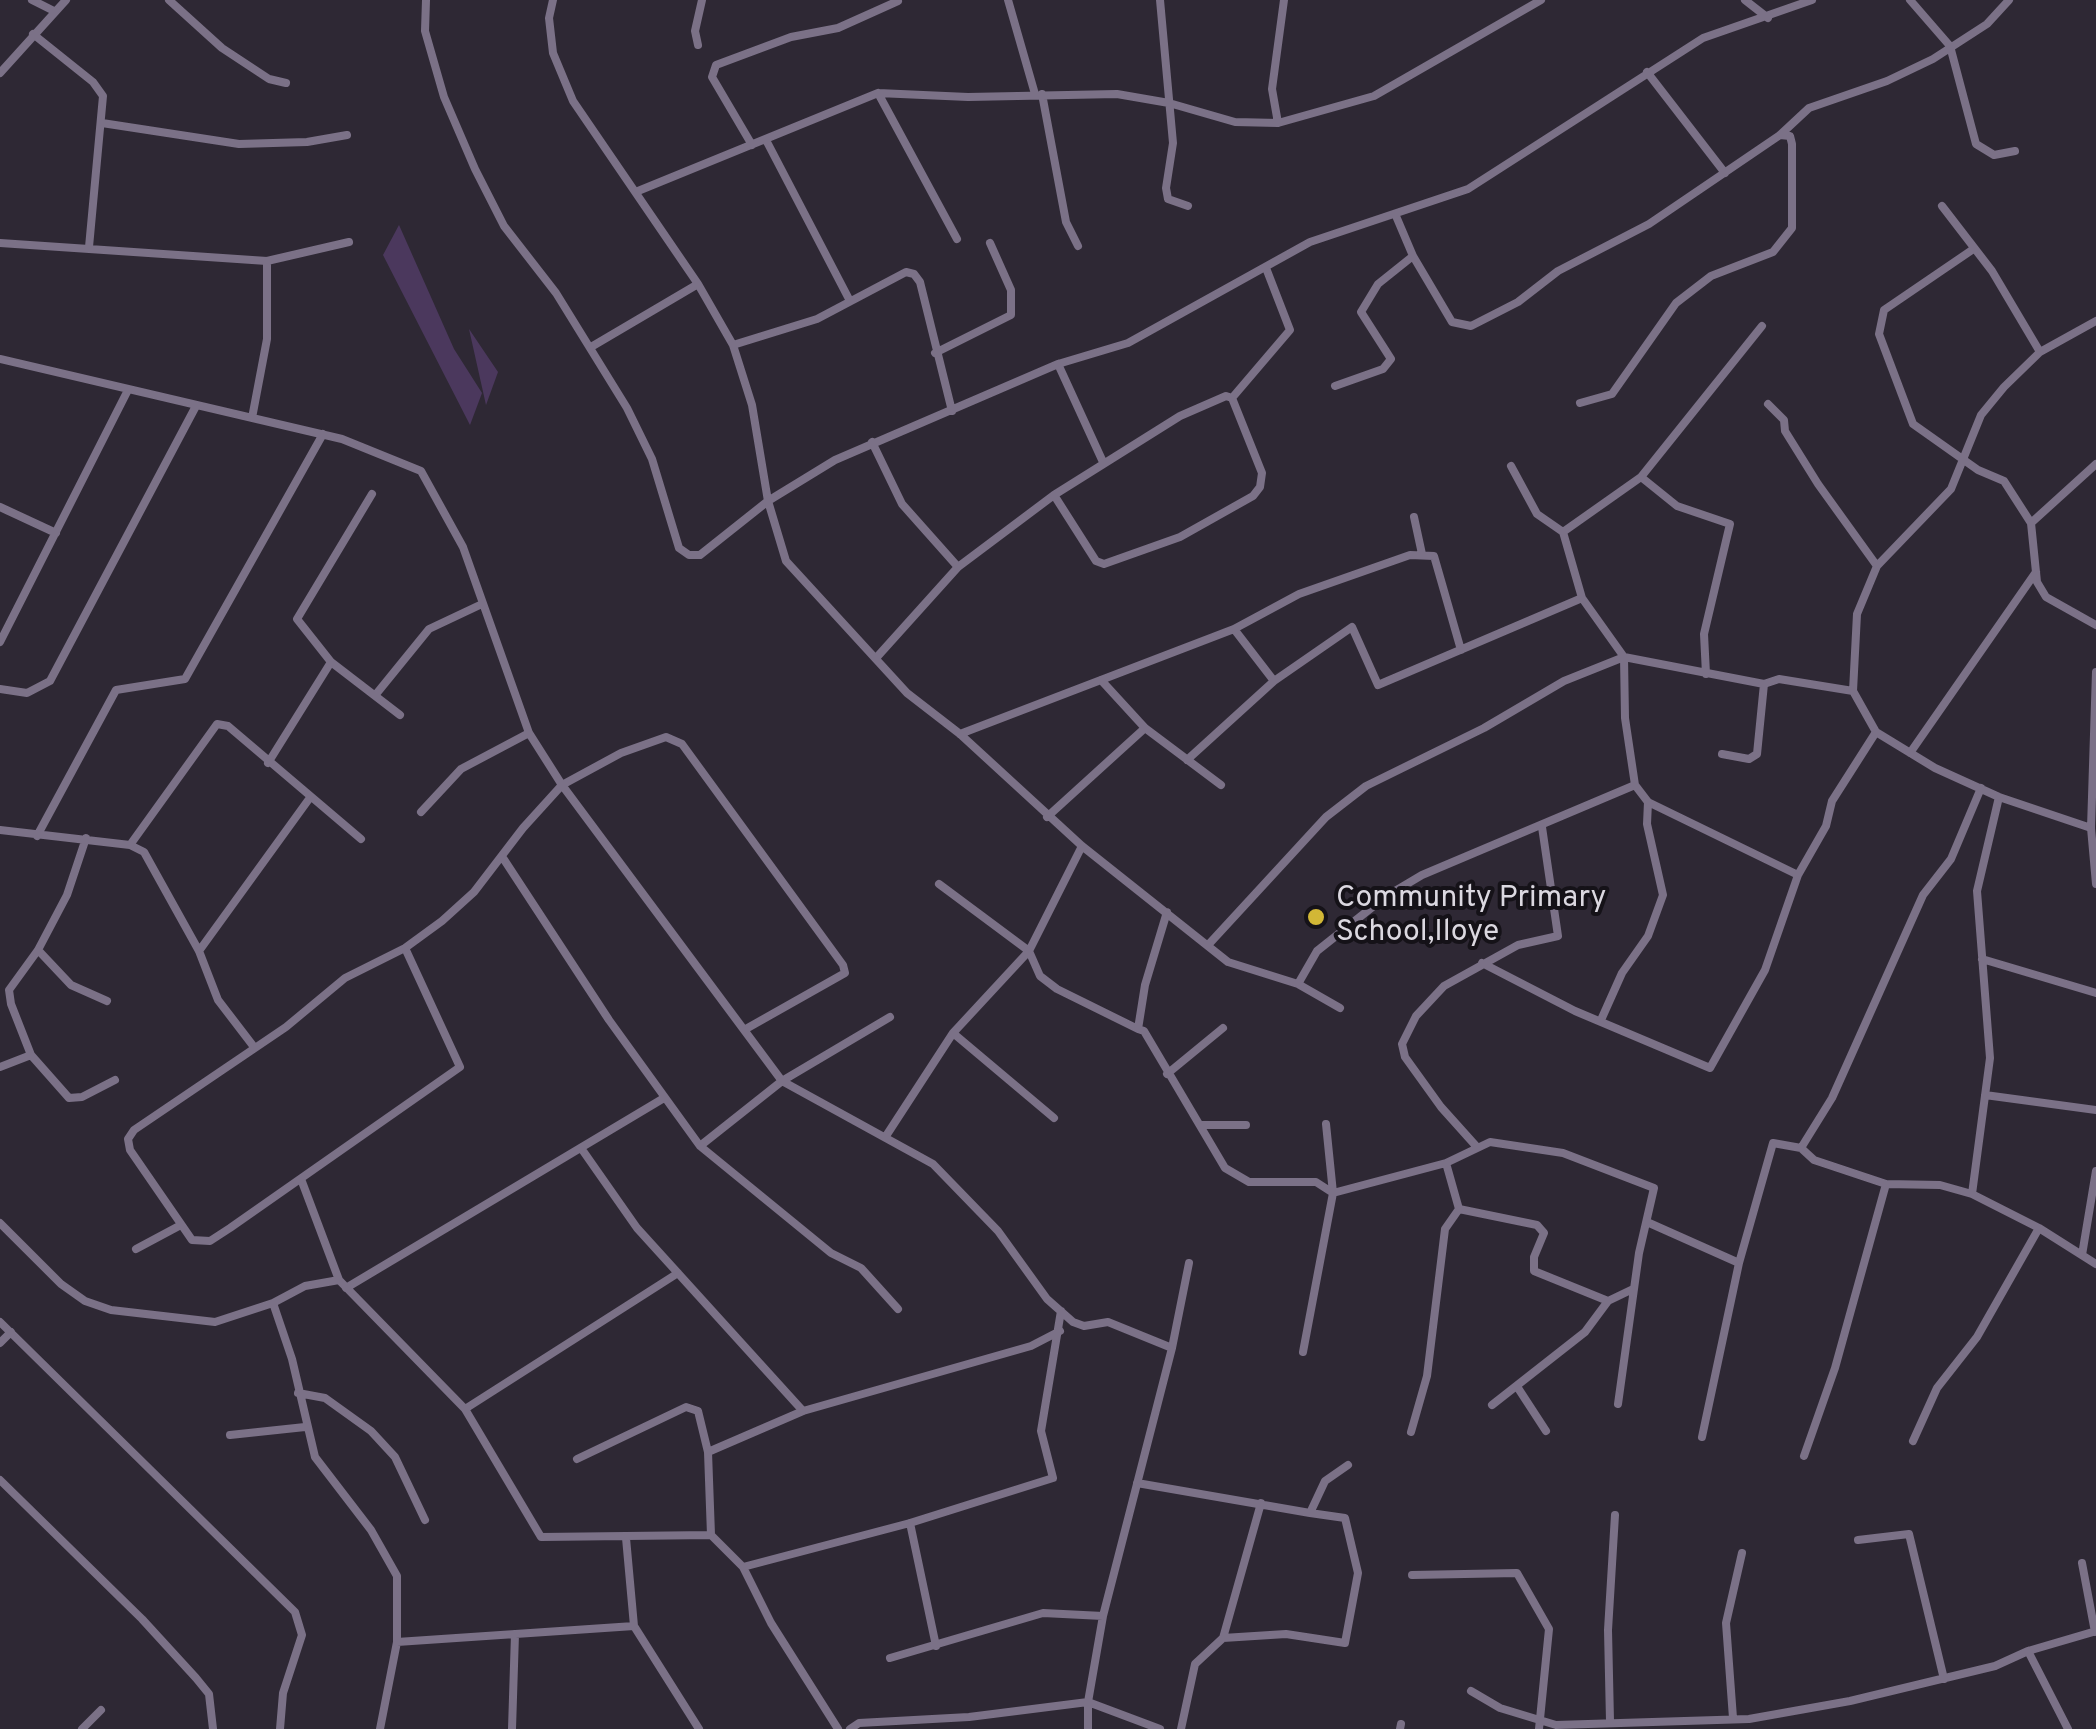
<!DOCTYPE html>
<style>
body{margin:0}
canvas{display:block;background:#2e2834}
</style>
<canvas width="2096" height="1729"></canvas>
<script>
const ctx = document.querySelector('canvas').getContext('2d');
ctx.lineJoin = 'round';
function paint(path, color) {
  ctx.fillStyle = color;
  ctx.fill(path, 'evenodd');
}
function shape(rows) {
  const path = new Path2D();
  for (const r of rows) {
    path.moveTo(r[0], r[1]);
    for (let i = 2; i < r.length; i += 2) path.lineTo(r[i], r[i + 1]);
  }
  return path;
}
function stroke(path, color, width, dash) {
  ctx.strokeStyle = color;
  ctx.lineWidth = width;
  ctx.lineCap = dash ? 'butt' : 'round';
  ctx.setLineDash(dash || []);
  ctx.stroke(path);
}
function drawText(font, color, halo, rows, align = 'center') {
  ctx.font = font + ' Overpass,sans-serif';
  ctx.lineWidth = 8;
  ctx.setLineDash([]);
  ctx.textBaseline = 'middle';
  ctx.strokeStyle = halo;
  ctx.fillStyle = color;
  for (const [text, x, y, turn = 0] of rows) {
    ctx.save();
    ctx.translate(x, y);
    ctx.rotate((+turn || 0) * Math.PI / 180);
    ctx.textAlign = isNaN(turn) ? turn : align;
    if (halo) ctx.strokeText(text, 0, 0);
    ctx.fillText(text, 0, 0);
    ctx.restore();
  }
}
paint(shape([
 [399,225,454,349,482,393,470,425,383,255],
 [469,329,498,372,486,405]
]), '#4b385d');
stroke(shape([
 [32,0,54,11],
 [169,0,222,48,269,79,286,83],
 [426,0,425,31,444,97,475,169,504,226,556,293,627,408,652,459,679,548,689,555,700,555,768,501,835,460,1058,364,1128,343,1310,242,1468,189,1703,38,1812,0],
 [553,0,549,18,553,53,573,101,698,284,733,345,752,405,768,501,786,561,907,693,960,734,1082,846,1228,962,1298,984,1340,1008],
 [1008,0,1035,94],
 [1160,0,1173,143,1166,188,1168,199,1188,206],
 [1745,0,1768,18],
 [1910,0,1950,46,1976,144,1994,155,2015,151],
 [33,34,93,82,103,96,89,247],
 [698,45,695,31,702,0],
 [1647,72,1725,173],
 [0,73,66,0],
 [878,93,957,239],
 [1042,94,1066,222,1078,246],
 [102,123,239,144,307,142,347,135],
 [1278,123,1272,89,1284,0],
 [766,140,850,301],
 [752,145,712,77,716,65,791,37,838,28,898,1],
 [638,191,878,93,968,97,1117,94,1169,103,1235,122,1278,123,1374,96,1541,0],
 [1942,206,1992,271,2040,352],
 [1396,216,1413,256,1452,322,1471,326,1518,302,1558,271,1649,224,1780,135,1809,108,1887,81,1933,59,1987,24,2009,0],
 [0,243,267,261,349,242],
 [1972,250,1884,310,1879,334,1913,424,1978,470,2004,481,2031,523,2037,582,2046,597,2096,625],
 [733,345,817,319,906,272,914,274,920,282,952,411],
 [591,347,698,284],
 [935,353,1011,315,1011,290,990,243],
 [0,359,342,439,421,471,463,547,529,733,562,785,782,1081,933,1164,998,1231,1047,1299,1073,1322,1084,1326,1108,1322,1172,1348],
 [1058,364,1103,462],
 [1335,386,1383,369,1391,359,1361,312,1378,284,1413,256],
 [1580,403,1612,394,1676,303,1711,276,1773,252,1792,228,1792,144,1790,136,1780,135],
 [1768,404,1784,420,1785,431,1818,484,1877,566],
 [252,418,267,339,267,261],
 [872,442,902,504,958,567],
 [1511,466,1537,514,1563,532,1641,477,1762,326],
 [1641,477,1677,506,1730,524,1704,634,1706,674],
 [372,494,297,619,331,662,400,715],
 [1054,495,1096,561,1104,564,1180,537,1253,496,1260,487,1262,473,1232,398],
 [0,507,56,533],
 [1414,517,1422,554],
 [2031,523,2096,464],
 [1563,532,1582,598,1624,657,1625,718,1635,785,1648,802,1798,875],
 [1234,629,1274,681],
 [0,642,128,390],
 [877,657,958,567,1054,495,1180,416,1226,396,1232,398,1290,330,1266,268],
 [2096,672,2091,828,2096,884],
 [1101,680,1145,728,1221,785],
 [0,689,27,693,50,681,196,406],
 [377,693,429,629,482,604],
 [960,734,1234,629,1299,594,1410,555,1434,556,1461,650],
 [1910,753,2036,572],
 [1722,754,1749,759,1757,754,1764,684],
 [1187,760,1274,681,1352,627,1378,685,1582,598],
 [268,763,331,662],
 [421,812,461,769,529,733],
 [1047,817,1145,728],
 [2091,828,1999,797,1935,768,1876,732,1853,691,1857,614,1877,566,1951,489,1981,415,2004,387,2040,352,2096,321],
 [0,830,130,845,144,852,199,951,218,1000,254,1047],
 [37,836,116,690,185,679,323,434],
 [86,838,67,895,38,950,9,990,11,1004,31,1055,69,1098,82,1097,115,1080],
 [130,845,217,724,228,726,361,839],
 [503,858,609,1020,700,1146,831,1253,861,1268,898,1309],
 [939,884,1029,951,1040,976,1057,989,1138,1029],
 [1167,912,1145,985,1138,1029,1144,1031,1225,1168,1249,1182,1316,1182,1333,1193,1446,1163,1490,1142,1563,1153,1654,1188,1639,1253,1618,1404],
 [1209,944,1326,817,1366,786,1484,728,1564,681,1624,657,1764,684,1779,679,1853,691],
 [405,948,460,1067,230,1228,210,1241,192,1240,130,1150,128,1139,134,1130,286,1027,345,978,405,948,442,921,474,892,523,828,562,785,621,753,666,737,682,744,843,965,845,973,744,1030],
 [38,950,71,985,107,1001],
 [199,951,309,799],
 [1982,959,2096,993],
 [1482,963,1575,1011,1710,1068,1765,970,1798,875,1826,826,1832,801,1876,732],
 [1298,984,1317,951,1385,897,1422,875,1635,785],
 [1601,1020,1622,973,1648,936,1663,895,1647,824,1648,802],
 [953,1033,1054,1118],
 [0,1067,31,1055],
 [1167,1074,1223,1028],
 [1985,1095,2096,1110],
 [1201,1125,1246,1125],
 [886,1136,953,1033,1029,951,1082,846],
 [700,1146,782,1081,890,1017],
 [1476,1146,1441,1107,1405,1057,1402,1044,1416,1016,1444,986,1518,945,1558,936,1542,827],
 [581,1148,637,1228,803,1411],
 [1801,1148,1832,1098,1923,895,1951,859,1981,788],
 [301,1179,339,1280],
 [1972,1194,1990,1058,1977,891,1999,797],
 [1459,1209,1537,1225,1544,1233,1534,1257,1534,1271,1608,1301,1633,1289],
 [1647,1222,1739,1263],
 [0,1223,61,1284,85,1301,111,1310,215,1322,273,1303,305,1286,339,1280,465,1409,541,1537,711,1535,743,1567,771,1623,838,1729],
 [136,1249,179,1226],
 [2082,1255,2096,1171],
 [346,1288,664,1098],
 [273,1303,292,1359,315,1457,371,1530,397,1576,397,1642,380,1729],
 [0,1322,295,1612,302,1635,283,1693,280,1729],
 [0,1343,11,1332],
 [1303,1352,1333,1193,1326,1124],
 [1518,1388,1546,1431],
 [298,1393,325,1398,371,1431,395,1457,425,1520],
 [1492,1405,1585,1332,1608,1301],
 [465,1409,678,1273],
 [1411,1432,1427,1376,1445,1229,1459,1209,1446,1163],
 [230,1435,305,1427],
 [1702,1437,1739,1263,1773,1143,1801,1148,1814,1160,1886,1184,1940,1185,1972,1194,2039,1228,2096,1264],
 [1913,1441,1937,1388,1977,1337,2039,1228],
 [1804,1456,1835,1368,1886,1184],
 [577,1459,686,1407,698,1411,708,1452],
 [0,1480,142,1619,196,1678,209,1694,213,1729],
 [1137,1483,1310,1513,1325,1481,1348,1465],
 [910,1523,936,1646],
 [711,1535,708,1452,803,1411,1031,1346,1060,1331],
 [626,1538,634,1626,699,1729],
 [1858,1540,1909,1534,1944,1679],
 [2082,1563,2095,1632],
 [743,1567,910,1523,1053,1478,1041,1431,1061,1311],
 [1412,1575,1517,1573,1549,1629,1539,1729],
 [1223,1638,1261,1503],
 [397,1642,634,1626],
 [2028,1651,2068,1729],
 [890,1658,1043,1613,1103,1616],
 [1471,1691,1500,1708,1556,1725,1749,1719,1850,1701,1995,1666,2028,1651,2096,1631],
 [1733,1718,1726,1623,1742,1553],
 [1610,1721,1608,1630,1615,1515],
 [82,1729,101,1710],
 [512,1729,515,1634],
 [850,1729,859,1723,969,1717,1088,1702,1160,1729],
 [1088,1729,1088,1702,1103,1616,1172,1348,1189,1263],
 [1181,1729,1195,1664,1223,1638,1286,1634,1345,1643,1358,1573,1345,1518,1310,1513],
 [1400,1729,1401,1724]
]), '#7b7187', 8);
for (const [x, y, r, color] of [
 [1316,917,10,"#d2b736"]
]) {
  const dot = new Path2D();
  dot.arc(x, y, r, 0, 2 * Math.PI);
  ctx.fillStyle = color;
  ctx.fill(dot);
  stroke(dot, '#151218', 4);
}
drawText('30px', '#dbd8e0', '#151218', [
 ["Community Primary",1336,900],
 ["School,Iloye",1336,934]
], 'left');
</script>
